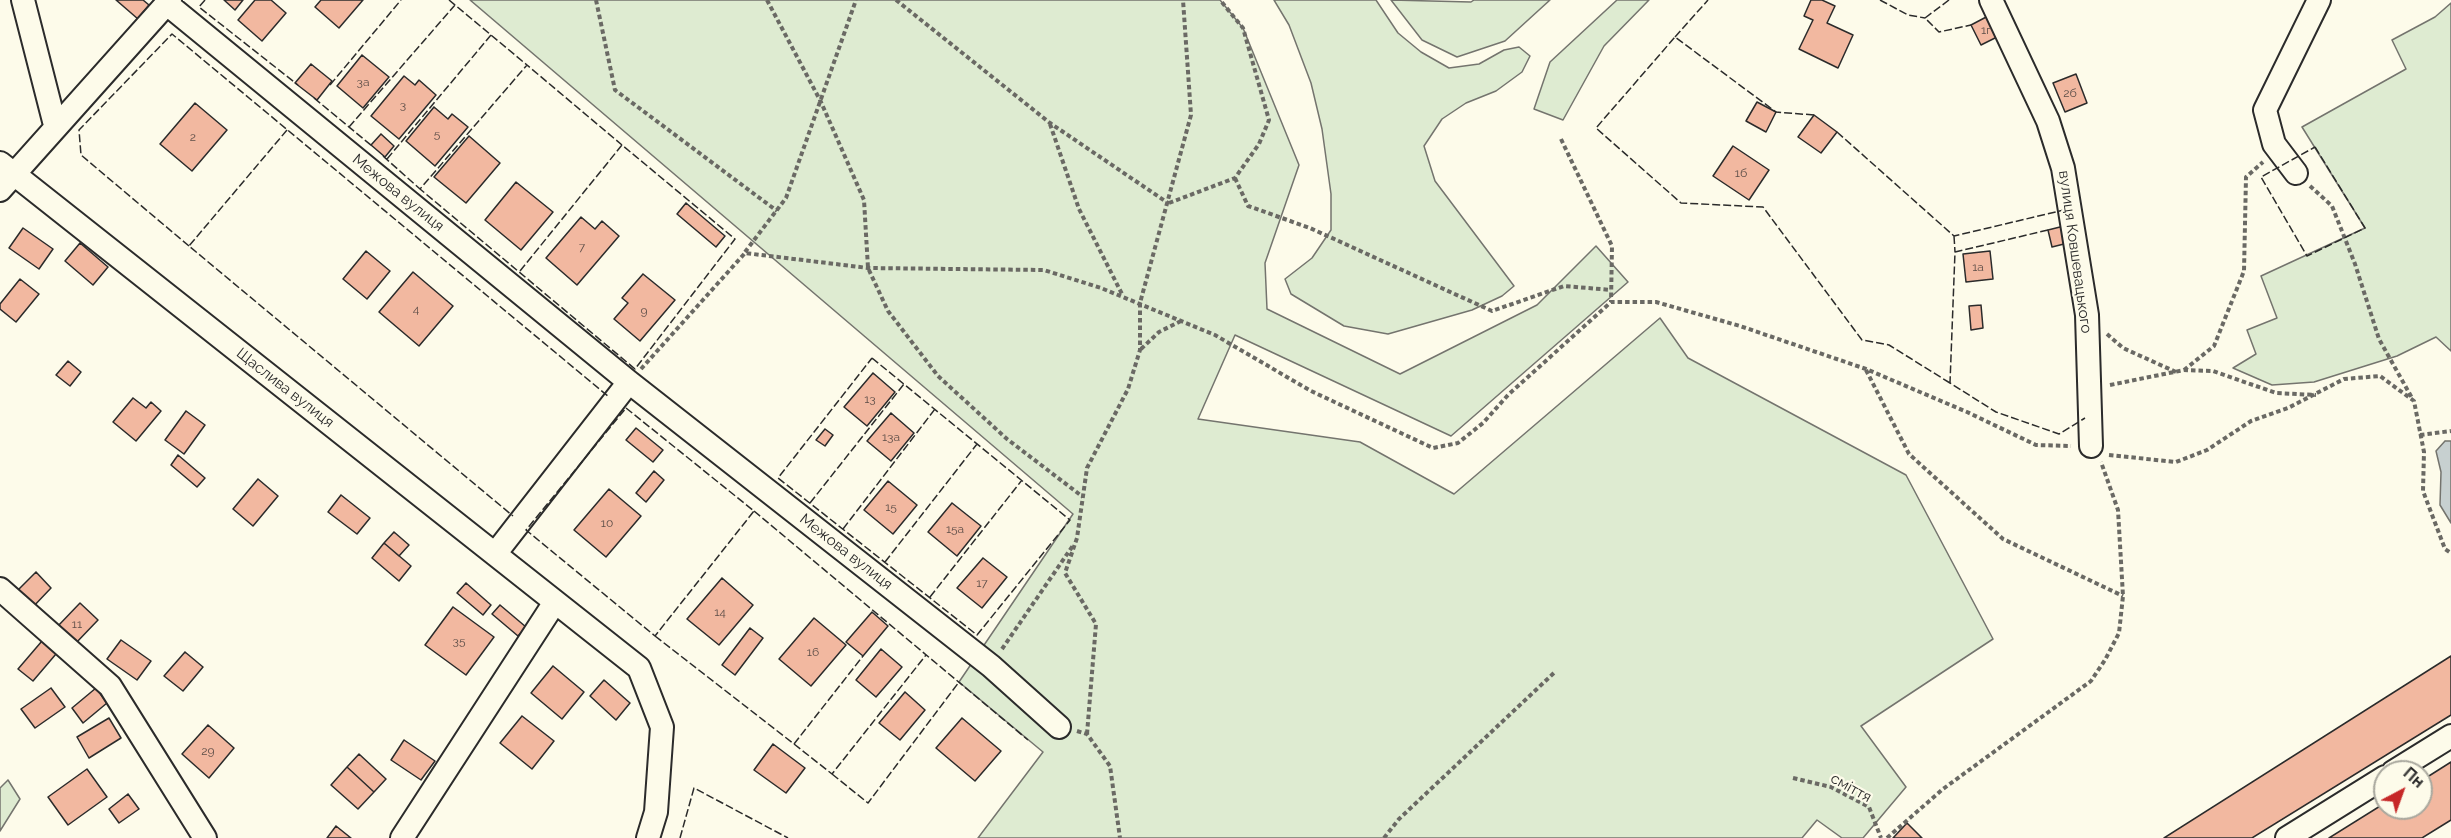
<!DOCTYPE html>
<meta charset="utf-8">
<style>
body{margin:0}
#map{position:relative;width:2451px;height:838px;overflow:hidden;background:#fdfbea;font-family:Raleway,sans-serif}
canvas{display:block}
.north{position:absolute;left:2373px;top:760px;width:60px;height:60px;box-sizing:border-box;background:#fdfbea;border:2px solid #a9a89e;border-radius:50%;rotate:41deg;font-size:16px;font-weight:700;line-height:24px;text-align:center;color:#2b2b2b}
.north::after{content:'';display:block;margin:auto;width:21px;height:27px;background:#c62828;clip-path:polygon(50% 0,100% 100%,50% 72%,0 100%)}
</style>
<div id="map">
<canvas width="2451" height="838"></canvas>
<div class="north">Пн</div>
</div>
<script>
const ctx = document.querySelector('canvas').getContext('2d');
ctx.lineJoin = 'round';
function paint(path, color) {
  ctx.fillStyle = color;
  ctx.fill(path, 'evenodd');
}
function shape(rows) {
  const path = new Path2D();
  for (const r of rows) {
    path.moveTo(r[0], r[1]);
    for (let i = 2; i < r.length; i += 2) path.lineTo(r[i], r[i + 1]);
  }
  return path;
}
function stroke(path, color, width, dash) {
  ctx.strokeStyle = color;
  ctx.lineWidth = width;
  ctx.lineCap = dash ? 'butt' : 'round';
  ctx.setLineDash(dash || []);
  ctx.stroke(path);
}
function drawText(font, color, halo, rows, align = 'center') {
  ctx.font = font + ' Raleway,sans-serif';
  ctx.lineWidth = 4.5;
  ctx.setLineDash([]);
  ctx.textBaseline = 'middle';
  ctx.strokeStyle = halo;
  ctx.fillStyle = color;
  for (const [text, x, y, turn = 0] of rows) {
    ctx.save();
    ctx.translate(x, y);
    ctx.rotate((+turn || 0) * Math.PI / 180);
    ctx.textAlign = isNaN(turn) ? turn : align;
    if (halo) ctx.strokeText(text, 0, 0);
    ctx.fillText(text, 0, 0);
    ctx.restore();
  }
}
const green = shape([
 [470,0,1220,0,1243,28,1299,165,1265,263,1267,309,1400,374,1537,305,1596,246,1628,282,1451,436,1235,335,1198,419,1360,442,1454,494,1660,318,1688,358,1906,475,1993,639,1861,726,1906,787,1863,838,1842,838,1817,820,1802,838,978,838,1043,752,959,682,1073,514,470,0],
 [1274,0,1376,0,1398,33,1421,52,1449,68,1479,64,1504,50,1519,47,1530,56,1522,72,1496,91,1466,103,1442,119,1424,146,1435,181,1514,286,1502,296,1472,310,1388,334,1344,326,1291,294,1285,279,1312,258,1331,230,1331,194,1322,129,1311,83,1289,25,1274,0],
 [1391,0,1471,2,1474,0,1550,0,1505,41,1457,57,1422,40,1391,0],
 [1617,0,1649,0,1604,46,1563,120,1534,109,1550,62,1617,0],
 [2451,3,2451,351,2436,337,2397,356,2314,382,2272,385,2233,368,2256,354,2247,330,2277,318,2261,276,2365,228,2302,127,2406,69,2392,40,2435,17,2451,3],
 [8,780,20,799,0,831,0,788,8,780]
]);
paint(green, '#deebd1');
stroke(green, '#74746e', 1.5);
const water = shape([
 [2445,441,2451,441,2451,523,2440,505,2441,472,2436,451,2445,441]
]);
paint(water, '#c7d0d0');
stroke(water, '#74746e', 1.5);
const building = shape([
 [116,0,143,0,149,5,138,19,116,0],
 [224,0,243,0,235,10,224,0],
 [255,0,271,0,286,13,262,41,238,20,255,0],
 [321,0,363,0,339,28,315,7,321,0],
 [1811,0,1822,0,1835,6,1827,23,1853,35,1838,68,1799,49,1813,20,1804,16,1811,0],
 [1990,15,2001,35,1981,45,1971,25,1990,15],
 [362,55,389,77,363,108,337,86,362,55],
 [311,64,332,81,317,100,295,83,311,64],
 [2076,74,2087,103,2065,112,2053,83,2076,74],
 [404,76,415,85,419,80,436,95,399,139,371,116,404,76],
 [1757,102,1776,112,1766,132,1746,121,1757,102],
 [195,103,227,130,192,171,160,144,195,103],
 [434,107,448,119,452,114,468,127,435,166,406,141,434,107],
 [1814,115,1837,132,1821,153,1798,137,1814,115],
 [381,134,394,146,385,157,371,145,381,134],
 [469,136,500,163,466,203,434,177,469,136],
 [1733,146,1769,170,1749,200,1713,176,1733,146],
 [516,182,553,212,521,250,485,220,516,182],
 [686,203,725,236,716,247,677,214,686,203],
 [581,217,595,229,602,221,619,236,577,285,546,258,581,217],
 [2064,226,2068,243,2052,247,2048,230,2064,226],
 [23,228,53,249,39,269,9,248,23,228],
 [80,243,108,267,93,285,65,261,80,243],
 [366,251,390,271,367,299,343,279,366,251],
 [1990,251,1993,279,1966,282,1963,254,1990,251],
 [413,272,453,306,419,346,379,312,413,272],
 [643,274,675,300,640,341,614,319,628,303,622,298,643,274],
 [20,279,39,294,16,322,0,309,0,304,20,279],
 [1981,305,1983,328,1971,330,1969,306,1981,305],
 [68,361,81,372,70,386,56,375,68,361],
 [873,373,895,392,867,426,844,407,873,373],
 [133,398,146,408,151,402,161,411,136,441,113,422,133,398],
 [186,411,205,425,184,454,165,440,186,411],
 [891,413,914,433,891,461,867,441,891,413],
 [636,428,663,450,653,462,626,440,636,428],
 [825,429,833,435,825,446,816,440,825,429],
 [178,455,205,478,197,487,171,465,178,455],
 [654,471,664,480,646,502,636,493,654,471],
 [258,479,278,496,253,526,233,509,258,479],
 [888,481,917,505,893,534,864,510,888,481],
 [609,489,641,516,606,557,574,530,609,489],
 [341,495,370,518,357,534,328,512,341,495],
 [952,503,981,526,957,556,928,532,952,503],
 [394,532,409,545,399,556,384,543,394,532],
 [384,543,411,566,399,581,372,558,384,543],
 [983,558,1007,577,982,608,957,588,983,558],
 [36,572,51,588,31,609,15,593,36,572],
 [722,578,753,605,719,645,687,619,722,578],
 [466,583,491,605,483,615,457,593,466,583],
 [80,603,98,620,75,644,57,627,80,603],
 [500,605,526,627,518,636,492,614,500,605],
 [453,607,494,637,466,675,425,645,453,607],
 [872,612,888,626,863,656,846,642,872,612],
 [814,618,846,645,811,686,779,659,814,618],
 [750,628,763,638,735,675,722,665,750,628],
 [121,640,151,661,137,680,107,659,121,640],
 [42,641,56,654,33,681,18,669,42,641],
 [881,649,902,667,876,697,856,680,881,649],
 [185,652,203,667,183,691,164,676,185,652],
 [2451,656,2451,715,2252,838,2164,838,2451,656],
 [553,666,584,692,562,719,531,693,553,666],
 [604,680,630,703,616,720,590,696,604,680],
 [51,688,65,707,35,728,21,709,51,688],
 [96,688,107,703,83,723,72,708,96,688],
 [905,692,925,710,900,740,879,723,905,692],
 [522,716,554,741,532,769,500,743,522,716],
 [109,718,121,738,89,758,77,737,109,718],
 [962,718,1001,751,975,781,936,748,962,718],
 [208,725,234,748,209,778,182,754,208,725],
 [404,740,435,761,421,780,391,760,404,740],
 [773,744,805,768,786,793,754,770,773,744],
 [359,754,386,779,374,792,347,767,359,754],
 [2451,762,2451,820,2422,838,2329,838,2385,803,2385,808,2421,808,2421,781,2451,762],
 [347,767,374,792,358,809,331,785,347,767],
 [87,769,107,797,68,825,48,797,87,769],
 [128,794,139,809,119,823,109,809,128,794],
 [1907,823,1922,838,1893,838,1907,823],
 [336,826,351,838,327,838,336,826]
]);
paint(building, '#f2b8a0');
stroke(building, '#2b2b2b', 1.5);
const minor = shape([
 [23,0,55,125],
 [1991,0,2048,121,2063,168,2087,315,2091,446],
 [167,4,629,382,991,666,1059,727],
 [0,163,639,668,662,727,656,812,648,838],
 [2296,173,2274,144,2265,110,2319,0],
 [0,190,170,0],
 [495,554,629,382],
 [0,589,110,686,205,838],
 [2393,772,2451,736],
 [402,838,555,602],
 [2287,838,2385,777]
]);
stroke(minor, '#2b2b2b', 26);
stroke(shape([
 [596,0,615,90,777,211],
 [767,0,821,102,864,200,868,268,888,311,938,376,1007,439,1083,497],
 [896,0,1050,123,1168,203],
 [1050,124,1079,209,1123,296],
 [1561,139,1612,246,1611,302],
 [1235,178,1248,206,1310,228,1492,311,1564,286,1611,290],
 [2310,186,2332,206,2355,264,2379,339,2412,398],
 [1169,203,1235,178,1259,144,1269,120,1243,28,1220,0],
 [745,252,786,198,856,0],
 [2107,334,2123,348,2176,372],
 [1141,349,1159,332,1181,321],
 [641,369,745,253,868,268,1044,270,1101,288,1215,335,1311,391,1433,448,1458,443,1483,423,1508,395,1611,302,1656,302,1740,326,1866,369,1967,412,2036,445,2071,446],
 [1866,370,1909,454,2003,539,2123,596],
 [2184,370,2214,346,2244,271,2246,177,2263,162],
 [2110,385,2184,370,2213,371,2276,393,2316,395],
 [2420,435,2451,431],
 [2109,455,2176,462,2207,450,2251,421,2288,408,2344,379,2380,376,2414,401,2424,452,2423,491,2445,549,2451,553],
 [1002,649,1074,544],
 [1077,731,1087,734,1110,766,1120,838],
 [1087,734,1096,624,1065,573,1077,538,1087,468,1128,389,1140,350,1140,303,1191,115,1183,0],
 [1793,778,1831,787,1869,807,1881,838],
 [1384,838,1399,819,1556,671],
 [1887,838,1943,789,2091,681,2105,660,2119,633,2123,596,2118,510,2101,462]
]), '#6a6964', 4, [4.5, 3]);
stroke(minor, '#fdfbea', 22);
stroke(shape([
 [205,0,199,7,298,85],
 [449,0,527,65],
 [1880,0,1908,15,1925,18],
 [1949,0,1925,18,1939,32,1971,25],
 [1675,37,1708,0],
 [330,85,401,0],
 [314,98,372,146],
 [1814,115,1776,112,1675,37,1596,128,1681,203,1763,207,1862,340,1889,345,1950,383],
 [349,127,455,5],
 [287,130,189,246,513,516],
 [1837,132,1954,236,2064,210],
 [2315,147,2365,228,2307,256,2261,177,2315,147],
 [383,156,420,189],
 [387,159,491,35],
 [2048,230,1955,252,1950,383,1996,412,2059,434,2085,418],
 [1954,236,1955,252],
 [189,246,81,155,79,130,172,34,609,397],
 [520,271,622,145,735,239,635,369,420,189,527,65,622,145],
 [872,358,1070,520,977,635,778,478,872,358],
 [626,408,754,511,655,636,526,530,626,408],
 [810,503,904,384],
 [754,511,1028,740],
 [843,529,935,409],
 [885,562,977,444],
 [930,597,1022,480],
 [655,636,794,744,863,656],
 [794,744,832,774,926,655],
 [832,774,868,803,959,682],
 [680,838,694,788,788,838]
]), '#2b2b2b', 1.5, [8, 3]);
drawText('12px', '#5d4e48', null, [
 ["1г",1986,30],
 ["3а",363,82],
 ["2б",2070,93],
 ["3",403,105],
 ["5",437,134],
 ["2",193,137],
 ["1б",1741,173],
 ["7",582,247],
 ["1а",1978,267],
 ["4",416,309],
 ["9",644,311],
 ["13",870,399],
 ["13а",891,437],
 ["15",891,507],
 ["10",607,523],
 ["15а",955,529],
 ["17",982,583],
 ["14",720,612],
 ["11",77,624],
 ["35",459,641],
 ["16",813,652],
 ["29",208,751]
]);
drawText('15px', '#2b2b2b', '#fdfbea', [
 ["Межова вулиця",398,193,39],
 ["вулиця Ковшевацького",2075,252,82],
 ["Щаслива вулиця",285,388,38],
 ["Межова вулиця",846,552,38],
 ["сміття",1851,788,29]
]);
</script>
